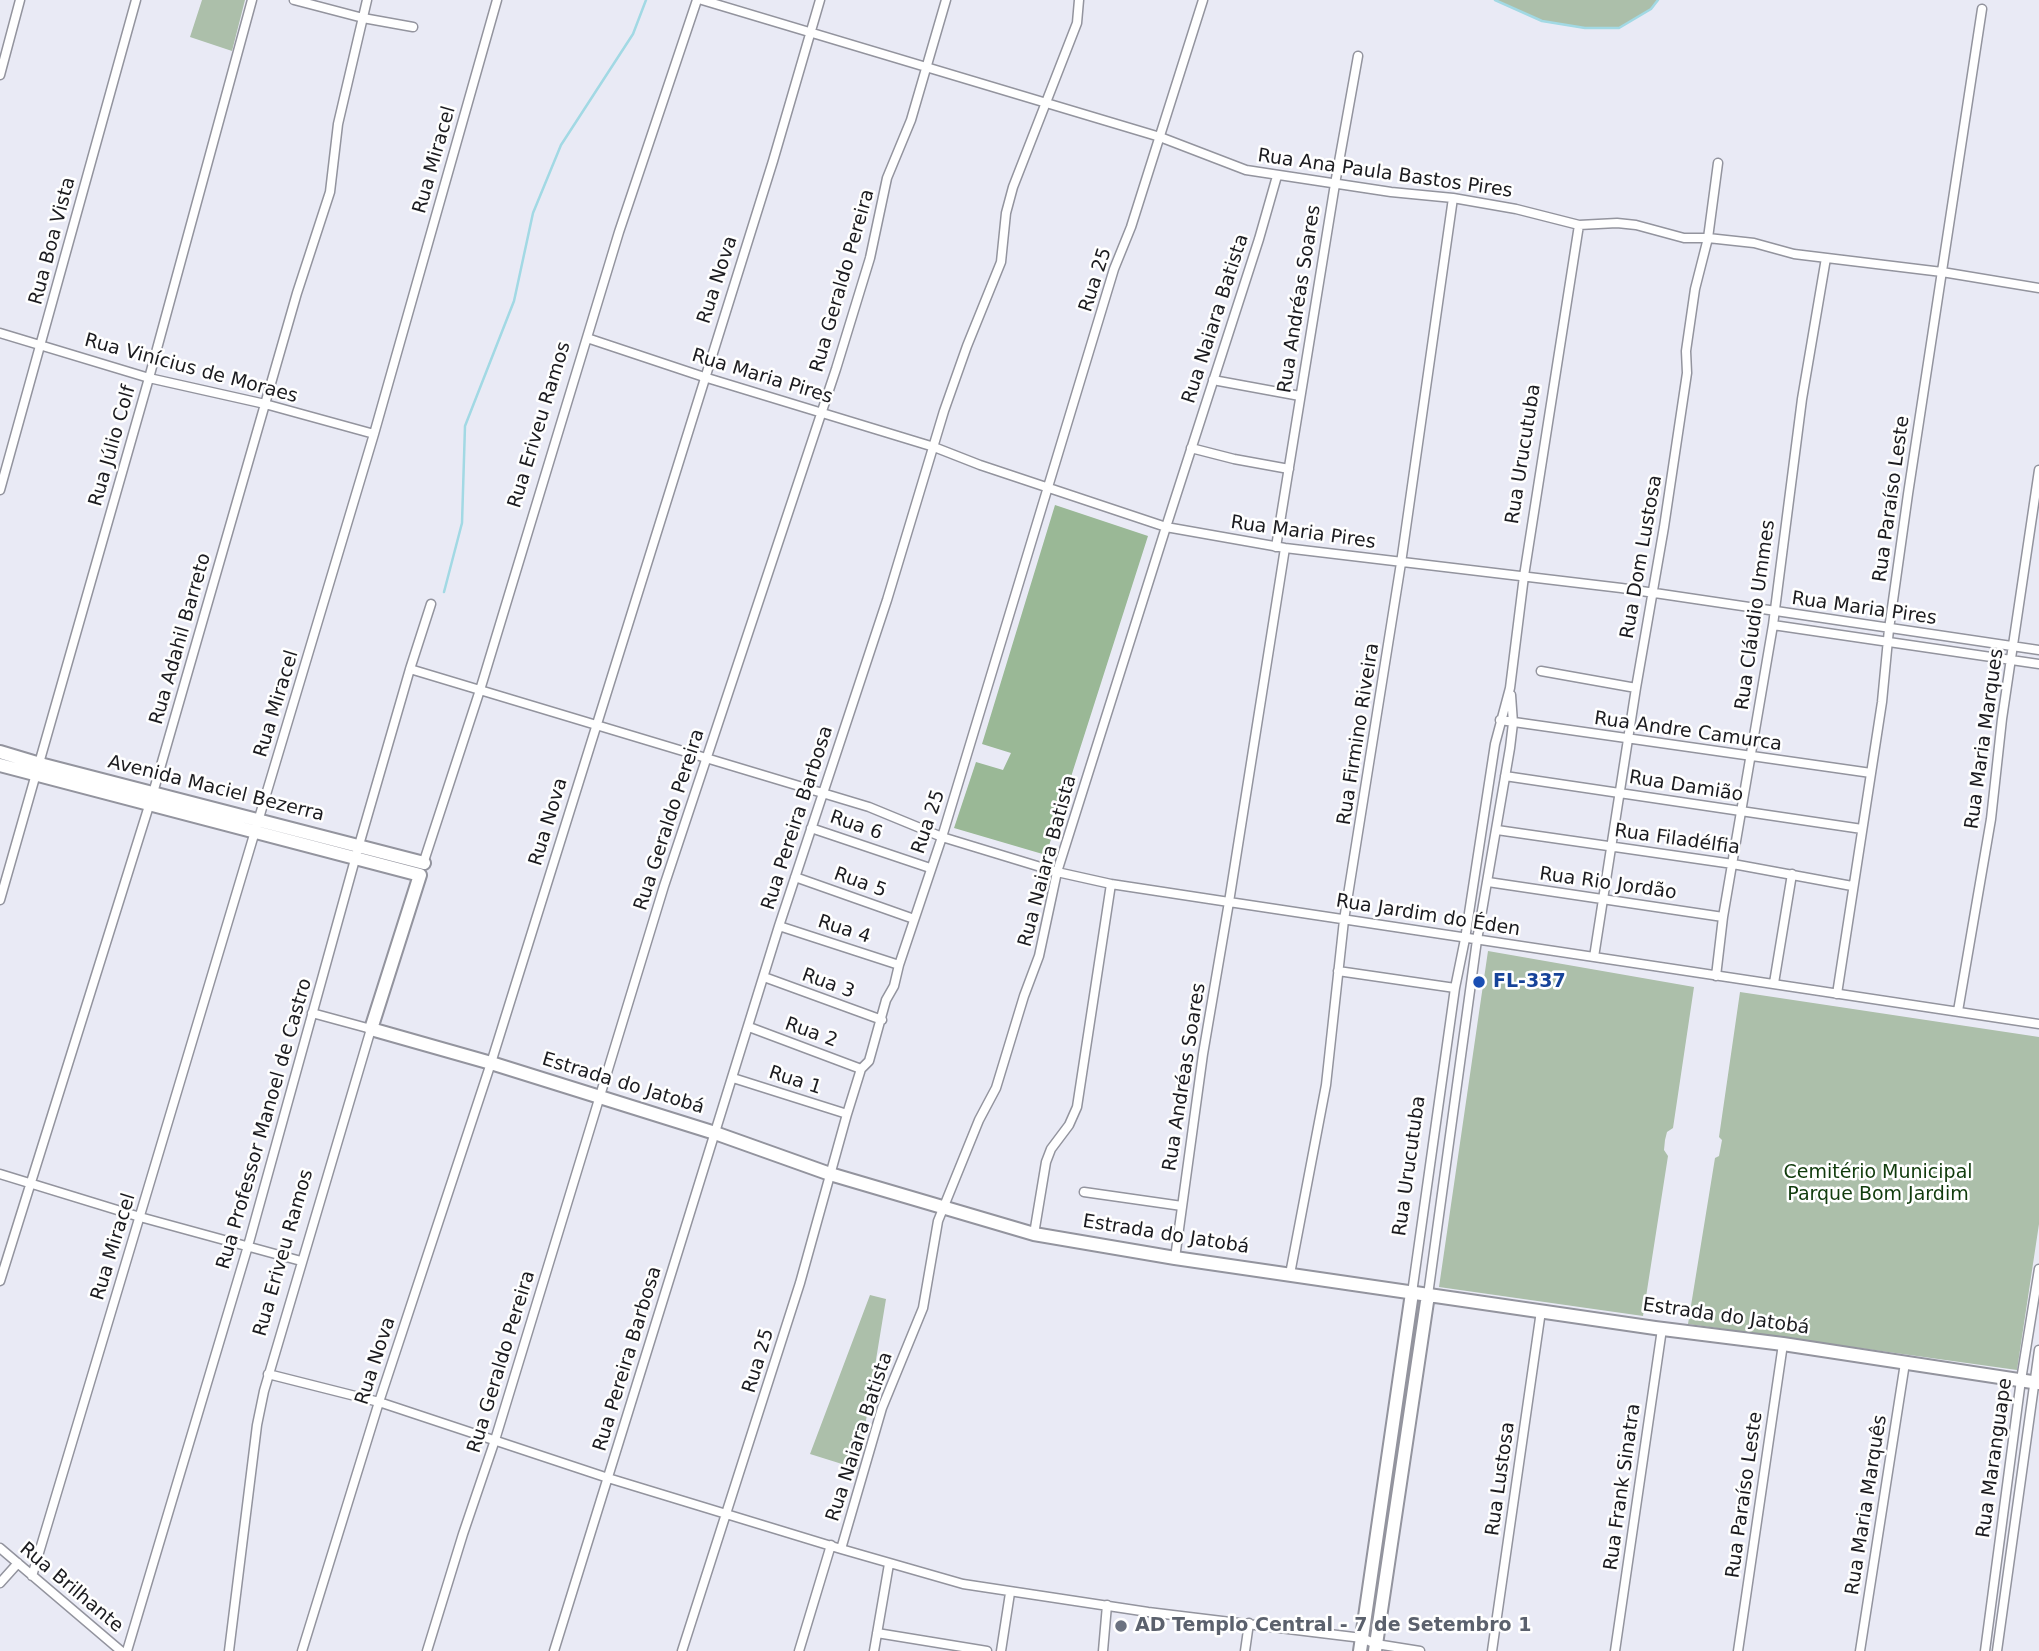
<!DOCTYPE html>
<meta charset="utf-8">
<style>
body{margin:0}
canvas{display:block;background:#e9eaf5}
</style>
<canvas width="2039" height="1651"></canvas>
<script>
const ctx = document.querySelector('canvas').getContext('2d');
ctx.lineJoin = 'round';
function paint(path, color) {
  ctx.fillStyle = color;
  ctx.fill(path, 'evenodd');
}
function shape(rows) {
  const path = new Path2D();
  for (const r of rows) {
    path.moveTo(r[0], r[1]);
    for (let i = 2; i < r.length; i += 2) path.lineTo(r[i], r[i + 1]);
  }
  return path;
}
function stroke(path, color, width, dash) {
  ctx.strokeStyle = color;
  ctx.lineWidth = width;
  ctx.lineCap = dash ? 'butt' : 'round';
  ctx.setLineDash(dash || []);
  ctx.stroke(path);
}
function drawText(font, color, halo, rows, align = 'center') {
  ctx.font = font + ' "DejaVu Sans",sans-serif';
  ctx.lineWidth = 5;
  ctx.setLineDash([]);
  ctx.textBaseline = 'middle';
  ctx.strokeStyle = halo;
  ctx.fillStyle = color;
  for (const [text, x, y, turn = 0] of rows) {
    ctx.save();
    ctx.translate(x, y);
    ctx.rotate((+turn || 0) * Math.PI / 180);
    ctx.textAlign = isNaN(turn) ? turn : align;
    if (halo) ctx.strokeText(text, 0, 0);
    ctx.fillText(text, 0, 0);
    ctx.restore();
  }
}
paint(shape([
 [202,0,245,0,232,51,190,37],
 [1495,0,1658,0,1651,9,1619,28,1585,28,1542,21],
 [1488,951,1694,987,1673,1128,1667,1132,1665,1140,1664,1150,1668,1156,1643,1316,1439,1287],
 [1740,992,2039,1037,2039,1224,2017,1370,1688,1324,1715,1158,1719,1156,1722,1140,1719,1137],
 [870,1295,886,1299,858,1469,810,1454]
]), '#acbfaa');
paint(shape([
 [1055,505,1148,536,1046,855,954,828,976,762,1003,770,1011,753,982,744]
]), '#9ab896');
stroke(shape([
 [1495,0,1542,21,1585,28,1619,28,1651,9,1658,0],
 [444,592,462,523,465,426,514,301,533,213,561,145,633,34,646,0]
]), '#a2d9e4', 2.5);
const street = shape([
 [294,0,363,18,413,27],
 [702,0,1160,137,1246,170,1391,192,1453,198,1516,209,1579,225,1617,223,1636,225,1684,238,1708,238,1754,243,1794,254,1942,272,2039,288],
 [0,75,20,0],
 [0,333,149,378,265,404,374,434],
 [587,338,704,377,934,447,980,465,1166,527,1285,548,1621,588,2039,650],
 [1213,380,1300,396],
 [1191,448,1234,459,1289,469],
 [0,490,136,0],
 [1276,547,1335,184,1358,56],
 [1773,625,2039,664],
 [410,669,869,807,942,837,1057,872,1111,884,1229,902,2039,1024],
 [1541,671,1636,688],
 [1500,720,1871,773],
 [1505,776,1862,829],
 [811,828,930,868],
 [1497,830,1733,864,1852,886],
 [423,864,480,690,619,232,697,0],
 [795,877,914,919],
 [1488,882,1723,917],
 [0,900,149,378,252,0],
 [779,926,899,965],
 [1594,957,1636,688,1664,527,1687,373,1686,351,1695,289,1708,238,1718,163],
 [1338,971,1455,988],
 [1716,976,1723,917,1773,625,1802,399,1826,258],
 [764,977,882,1020],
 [1774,983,1792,874],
 [1837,994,1882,702,1889,629,1908,494,1982,9],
 [1958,1011,1991,819,2002,719,2039,470],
 [749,1027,861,1069],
 [733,1078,847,1114],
 [0,1174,140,1217,301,1261],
 [1084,1192,1182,1206],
 [1034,1234,1046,1162,1051,1149,1069,1125,1077,1107,1111,884],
 [1175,1258,1203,1054,1229,902,1285,548],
 [1290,1274,1326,1085,1344,920,1401,563,1453,198],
 [0,1281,153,793,297,293,330,192,338,124,367,0],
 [1412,1293,1455,988,1465,939,1495,744,1510,688,1524,576,1579,225],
 [1428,1295,1477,940,1510,748,1513,723,1511,695],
 [268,1374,379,1402,608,1478,841,1549,963,1584,1148,1612,1362,1638,1376,1644,1420,1651],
 [0,1548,121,1651],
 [841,1549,882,1408,923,1308,938,1221,979,1120,996,1088,1024,996,1039,956,1057,872,1166,527,1259,239,1277,176],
 [32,1576,374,434,497,0],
 [0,1583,18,1563],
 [877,1633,987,1651],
 [127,1651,248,1246,359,845,410,669,431,604],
 [229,1651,257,1425,264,1391,371,1029,312,1013],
 [302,1651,379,1402,491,1063,773,161,820,0],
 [427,1651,463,1534,495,1440,664,886,836,369,870,258,887,178,911,120,946,0],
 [554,1651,779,926,887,600,944,411,967,346,1001,262,1006,213,1013,187,1077,23,1079,0],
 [682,1651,800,1283,847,1114,861,1069,869,1061,886,1000,894,986,899,965,942,837,1114,269,1131,227,1203,0],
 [799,1651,831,1545],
 [874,1651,889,1564],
 [1001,1651,1010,1593],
 [1103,1651,1107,1605],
 [1245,1651,1249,1623],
 [1492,1651,1541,1311],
 [1615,1651,1662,1329],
 [1738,1651,1783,1344],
 [1860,1651,1905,1363],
 [1985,1651,2021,1380,2039,1269],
 [1997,1651,2039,1350]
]);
const secondary = shape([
 [0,752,40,764,424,863],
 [0,765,420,875,371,1029,491,1063,715,1133,830,1174,1034,1234,1175,1258,1655,1328,1783,1344,2039,1383],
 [1360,1651,1412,1293],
 [1375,1651,1428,1295]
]);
stroke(street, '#93949e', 11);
stroke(secondary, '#93949e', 16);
stroke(street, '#fff', 8);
stroke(secondary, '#fff', 12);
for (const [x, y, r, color] of [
 [1479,982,7,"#1a4fb4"],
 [1121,1626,7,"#6b7280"]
]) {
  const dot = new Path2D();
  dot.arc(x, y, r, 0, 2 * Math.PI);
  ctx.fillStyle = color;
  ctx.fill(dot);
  stroke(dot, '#fff', 2.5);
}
drawText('19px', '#1b1b1f', '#fff', [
 ["Rua Miracel",435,160,-74],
 ["Rua Ana Paula Bastos Pires",1385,174,8],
 ["Rua Boa Vista",53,241,-75],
 ["Rua Nova",718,280,-72],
 ["Rua 25",1096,280,-72],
 ["Rua Geraldo Pereira",843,281,-74],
 ["Rua Andréas Soares",1300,299,-81],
 ["Rua Naiara Batista",1216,319,-72],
 ["Rua Vinícius de Moraes",191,369,15],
 ["Rua Maria Pires",762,377,17],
 ["Rua Eriveu Ramos",540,425,-73],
 ["Rua Júlio Colf",113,446,-74],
 ["Rua Urucutuba",1524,454,-81],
 ["Rua Paraíso Leste",1892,499,-82],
 ["Rua Maria Pires",1303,533,8],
 ["Rua Dom Lustosa",1642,557,-80],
 ["Rua Maria Pires",1864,609,8],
 ["Rua Cláudio Ummes",1756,615,-82],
 ["Rua Adahil Barreto",181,639,-74],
 ["Rua Miracel",277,704,-73],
 ["Rua Andre Camurca",1688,732,8],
 ["Rua Firmino Riveira",1359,734,-81],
 ["Rua Maria Marques",1985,739,-82],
 ["Rua Damião",1686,787,9],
 ["Avenida Maciel Bezerra",216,789,14],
 ["Rua Pereira Barbosa",798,818,-72],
 ["Rua Geraldo Pereira",670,820,-72],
 ["Rua Nova",549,822,-73],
 ["Rua 25",929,822,-71],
 ["Rua 6",856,826,19],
 ["Rua Filadélfia",1677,840,8],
 ["Rua Naiara Batista",1048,861,-75],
 ["Rua 5",860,883,20],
 ["Rua Rio Jordão",1608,884,8],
 ["Rua Jardim do Éden",1428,916,9],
 ["Rua 4",844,930,18],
 ["Rua 3",828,984,20],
 ["Rua 2",811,1033,20],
 ["Rua Andréas Soares",1185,1077,-81],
 ["Rua 1",795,1081,18],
 ["Estrada do Jatobá",623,1084,17],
 ["Rua Professor Manoel de Castro",265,1124,-74],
 ["Rua Urucutuba",1410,1166,-82],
 ["Estrada do Jatobá",1166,1235,9],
 ["Rua Miracel",114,1247,-73],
 ["Rua Eriveu Ramos",284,1253,-74],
 ["Estrada do Jatobá",1726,1317,8],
 ["Rua Pereira Barbosa",628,1359,-73],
 ["Rua Nova",376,1361,-72],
 ["Rua 25",759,1361,-73],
 ["Rua Geraldo Pereira",502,1362,-73],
 ["Rua Naiara Batista",860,1437,-72],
 ["Rua Maranguape",1995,1458,-82],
 ["Rua Lustosa",1501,1479,-82],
 ["Rua Frank Sinatra",1623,1487,-82],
 ["Rua Paraíso Leste",1745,1495,-82],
 ["Rua Maria Marquês",1867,1505,-81],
 ["Rua Brilhante",71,1588,40]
]);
drawText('bold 19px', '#164399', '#fff', [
 ["FL-337",1493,982]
], 'left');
drawText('19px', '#103b0c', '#fff', [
 ["Cemitério Municipal",1878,1173],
 ["Parque Bom Jardim",1878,1195]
]);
drawText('bold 19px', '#5b616d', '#fff', [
 ["AD Templo Central - 7 de Setembro 1",1135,1626]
], 'left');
</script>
